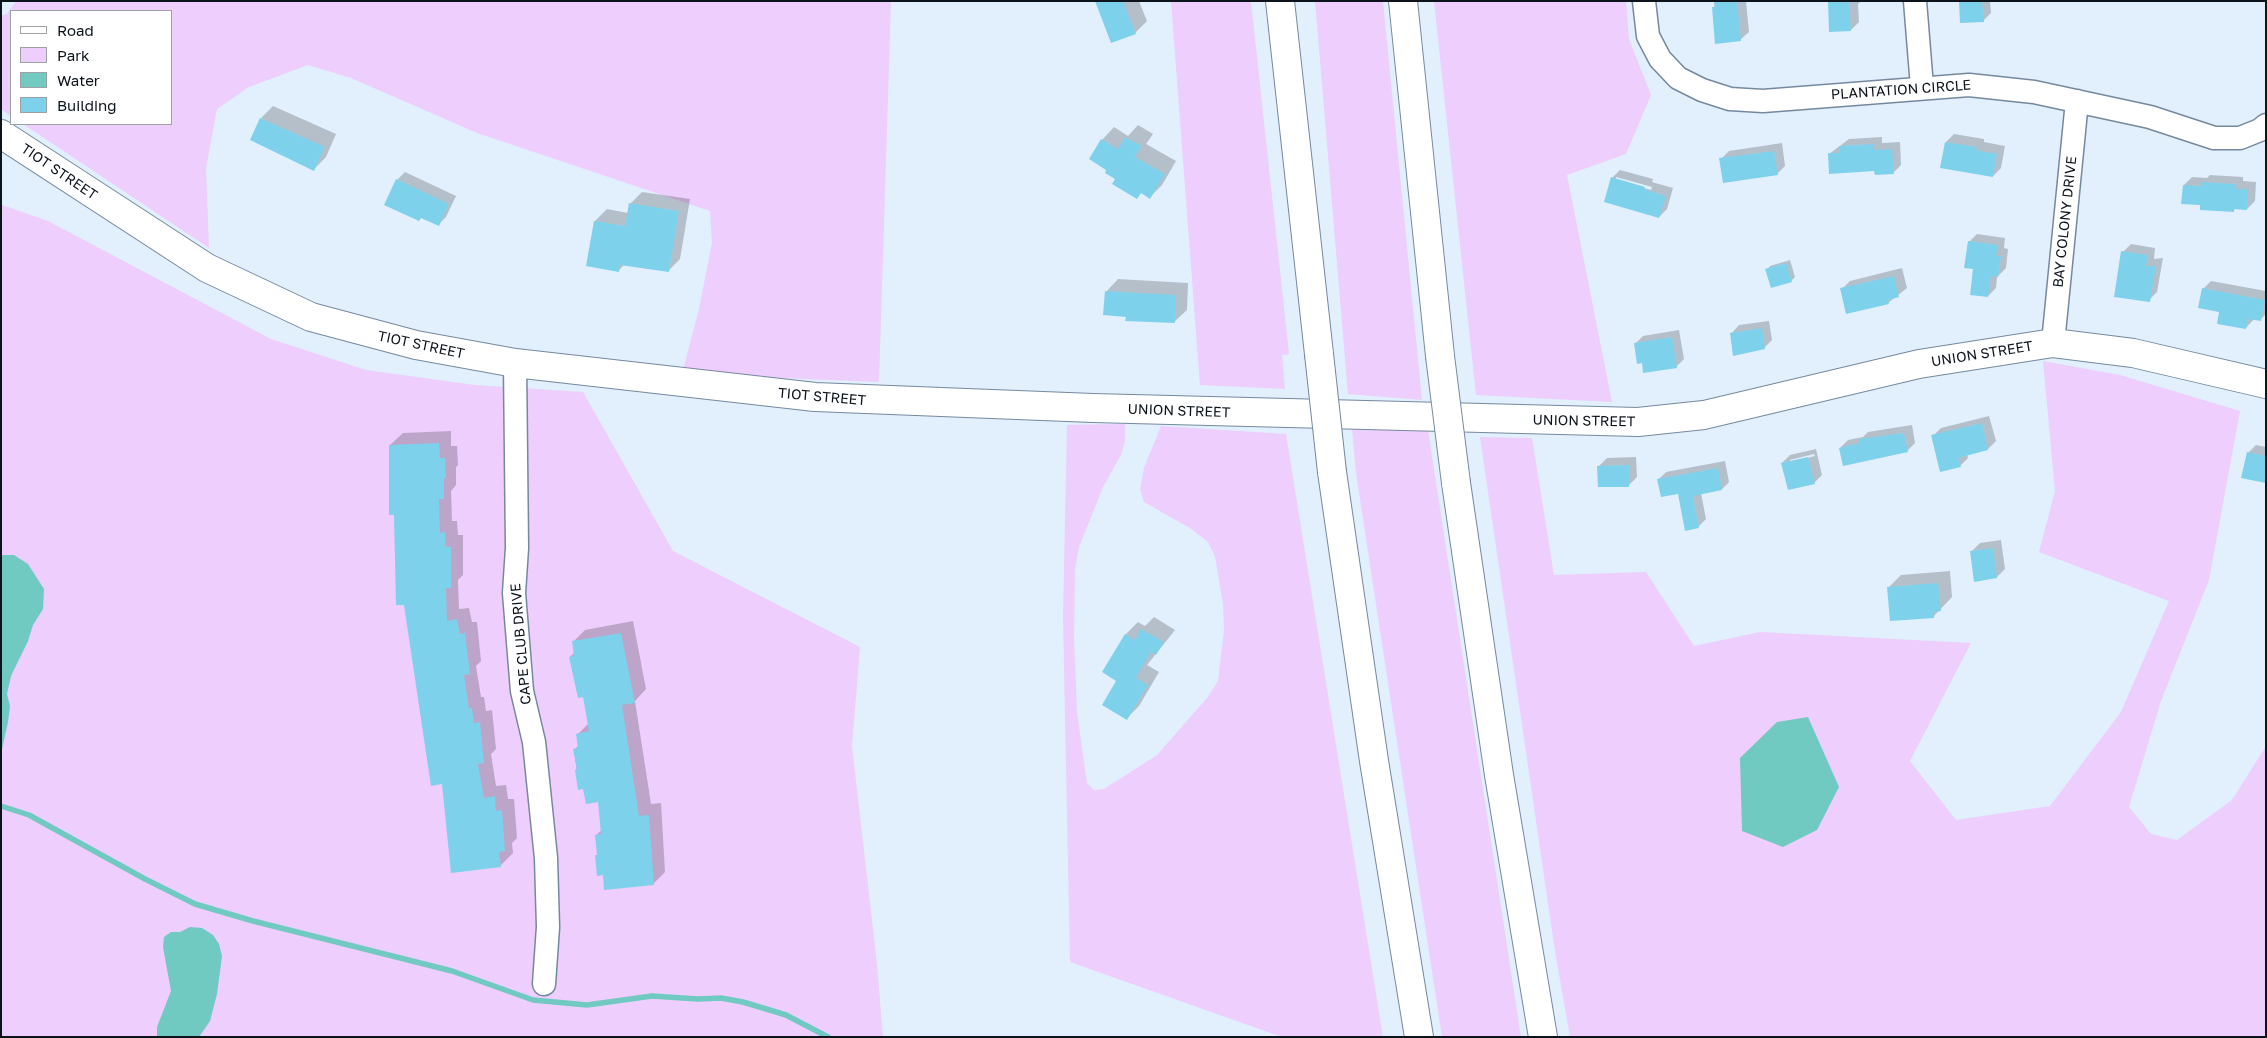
<!DOCTYPE html>
<style>
body{margin:0}
#map{position:relative;width:2267px;height:1038px;overflow:hidden;background:#e2effd;font-family:"Golos Text",sans-serif}
canvas{display:block}
.frame{position:absolute;inset:0;border:2px solid #0c131b;pointer-events:none}
.legend{position:absolute;left:10px;top:10px;width:162px;height:115px;box-sizing:border-box;background:#fff;border:1px solid #9ea1a4;margin:0;padding:6px 9px;list-style:none;font-size:15px;color:#0c131b}
.legend li{display:flex;align-items:center;gap:10px;height:25px}
.legend b{width:25px;border:1px solid #9ea1a4}
</style>
<div id="map">
<canvas width="2267" height="1038"></canvas>
<div class="frame"></div>
<ul class="legend">
<li><b style="height:6px;background:#fff"></b>Road</li>
<li><b style="height:14px;background:#edcefc"></b>Park</li>
<li><b style="height:14px;background:#70cac1"></b>Water</li>
<li><b style="height:14px;background:#7ed1ea"></b>Building</li>
</ul>
</div>
<script>
const ctx = document.querySelector('canvas').getContext('2d');
ctx.lineJoin = 'round';
function paint(path, color) {
  ctx.fillStyle = color;
  ctx.fill(path, 'evenodd');
}
function shape(rows) {
  const path = new Path2D();
  for (const r of rows) {
    path.moveTo(r[0], r[1]);
    for (let i = 2; i < r.length; i += 2) path.lineTo(r[i], r[i + 1]);
  }
  return path;
}
function stroke(path, color, width, dash) {
  ctx.strokeStyle = color;
  ctx.lineWidth = width;
  ctx.lineCap = dash ? 'butt' : 'round';
  ctx.setLineDash(dash || []);
  ctx.stroke(path);
}
function drawText(font, color, halo, rows, align = 'center') {
  ctx.font = font + ' "Golos Text",sans-serif';
  ctx.lineWidth = 4;
  ctx.setLineDash([]);
  ctx.textBaseline = 'middle';
  ctx.strokeStyle = halo;
  ctx.fillStyle = color;
  for (const [text, x, y, turn = 0] of rows) {
    ctx.save();
    ctx.translate(x, y);
    ctx.rotate((+turn || 0) * Math.PI / 180);
    ctx.textAlign = isNaN(turn) ? turn : align;
    if (halo) ctx.strokeText(text, 0, 0);
    ctx.fillText(text, 0, 0);
    ctx.restore();
  }
}
paint(shape([
 [16,1,891,1,879,382,682,374,699,309,712,243,710,211,477,133,351,78,308,65,249,87,217,109,206,168,209,248,23,124,171,124,171,11,11,11,11,116,1,109,1,16,7,14],
 [1171,1,1251,1,1289,354,1282,355,1285,389,1200,385],
 [1315,1,1383,1,1422,400,1348,394],
 [1434,1,1626,1,1629,39,1651,95,1626,154,1567,175,1612,402,1476,395],
 [2,205,48,221,271,339,366,370,475,385,583,392,673,551,860,647,852,746,877,964,883,1037,1,1037],
 [2043,361,2120,375,2240,411,2209,580,2161,701,2129,807,2151,834,2177,840,2232,800,2266,746,2266,1037,1570,1037,1555,951,1480,437,1532,438,1554,575,1646,572,1694,646,1760,632,1971,643,1910,761,1956,820,2050,806,2121,712,2169,601,2039,552,2055,491],
 [1125,424,1125,441,1121,455,1103,487,1079,547,1075,570,1074,639,1077,712,1087,783,1094,790,1104,789,1157,755,1207,698,1218,681,1224,631,1223,604,1215,556,1208,542,1190,528,1144,502,1140,489,1144,468,1161,426,1286,434,1383,1037,1282,1037,1070,962,1063,617,1067,425],
 [1352,429,1428,430,1521,1037,1442,1037,1356,473]
]), '#edcefc');
paint(shape([
 [1,555,14,555,28,564,44,589,43,609,33,625,28,641,11,676,7,694,10,706,8,722,1,754],
 [1808,717,1839,787,1817,830,1783,847,1742,831,1740,758,1777,722],
 [190,927,202,928,213,935,219,944,222,956,217,994,210,1021,199,1037,157,1037,157,1027,171,991,163,947,164,937,171,932,180,932]
]), '#70cac1');
paint(shape([
 [1096,1,1139,1,1147,21,1135,33],
 [1714,1,1746,1,1749,32,1740,40,1716,42],
 [1829,1,1861,1,1858,4,1859,22,1851,30],
 [1959,1,1990,1,1991,13,1983,21],
 [273,106,336,134,326,157,314,169,261,118],
 [1138,125,1153,134,1146,144,1176,161,1162,185,1150,197,1142,192,1137,197,1117,178,1102,140,1114,127,1128,136],
 [1954,134,1984,139,1984,142,2005,146,2001,168,1993,176,1946,142],
 [1882,137,1882,143,1900,142,1901,165,1893,173,1876,170,1829,154,1849,139],
 [1782,143,1785,166,1777,174,1721,159,1729,151],
 [1620,170,1653,179,1652,182,1673,188,1667,209,1659,217,1612,178],
 [1616,177,1652,187,1651,190,1616,180],
 [405,172,456,196,446,217,438,225,422,217,419,220,397,180],
 [2210,175,2243,177,2243,181,2256,182,2255,201,2247,209,2236,208,2233,211,2202,204,2184,185,2192,177,2207,178],
 [642,192,690,199,680,259,668,271,625,264,619,270,595,221,607,209,628,213,630,204],
 [1977,234,2005,238,2004,248,2008,249,2006,268,1997,277,1996,288,1988,296,1974,268,1969,242],
 [2131,244,2155,248,2154,259,2163,258,2157,292,2149,300,2123,252],
 [1790,260,1795,277,1791,281,1767,270,1770,266],
 [1902,268,1907,288,1888,303,1842,289,1850,281],
 [1118,279,1188,283,1187,310,1174,322,1127,315,1106,292],
 [2211,281,2266,291,2266,314,2260,320,2254,319,2246,328,2220,311,2203,289],
 [1769,321,1772,340,1764,348,1734,355,1731,334,1739,325],
 [1679,330,1684,359,1676,367,1643,362,1635,344,1643,336],
 [1989,416,1996,441,1988,449,1967,454,1968,458,1960,466,1933,436,1941,428],
 [1912,425,1915,443,1907,451,1840,448,1848,440,1863,437,1868,432],
 [451,431,451,446,457,446,458,465,456,467,456,485,451,491,452,521,457,521,458,535,463,535,463,575,458,580,459,609,469,608,472,622,477,622,481,661,476,666,481,697,484,697,486,711,492,710,496,749,491,754,496,786,506,785,508,799,514,799,517,838,512,843,513,853,501,865,444,783,395,513,390,445,403,433],
 [2256,445,2266,447,2266,482,2248,453],
 [1816,449,1822,475,1814,483,1782,463,1790,455],
 [1814,454,1815,456,1790,462,1790,460],
 [1636,457,1637,477,1629,485,1599,466,1607,458],
 [1725,461,1729,482,1722,489,1701,493,1706,519,1698,527,1679,492,1659,479,1666,472],
 [2001,540,2005,569,1997,577,1972,551,1980,543],
 [1950,571,1952,597,1934,616,1889,587,1901,575],
 [1154,617,1175,630,1147,665,1159,672,1139,706,1127,718,1118,680,1104,672,1126,634,1138,622,1145,626],
 [633,621,646,689,635,701,651,804,661,803,665,872,653,884,604,874,596,835,602,830,599,800,584,788,579,788,574,750,579,745,578,734,589,723,584,696,570,657,575,652,573,642,585,630]
]), '#0003');
stroke(shape([
 [1,806,29,815,145,879,195,904,253,921,452,971,533,1000,587,1005,652,996,698,999,721,998,743,1002,786,1015,828,1037]
]), '#70cac1', 5.5);
paint(shape([
 [1095,1,1123,1,1136,34,1111,43],
 [1714,1,1737,1,1741,41,1715,44,1712,7,1715,7],
 [1828,1,1849,1,1851,31,1829,32],
 [1959,1,1982,1,1984,22,1960,23],
 [260,118,325,147,314,171,250,140],
 [1125,137,1142,146,1135,157,1165,174,1150,199,1141,193,1137,199,1112,184,1115,179,1105,173,1106,170,1089,159,1101,139,1118,149],
 [1945,142,1977,147,1976,150,1997,154,1993,177,1940,168],
 [1874,144,1874,150,1892,149,1894,174,1875,175,1874,171,1829,174,1828,153,1840,153,1839,146],
 [1774,151,1778,175,1723,183,1719,158],
 [1611,177,1645,187,1644,189,1666,196,1659,218,1604,202],
 [396,179,449,204,439,226,421,218,419,221,384,205],
 [2201,182,2236,184,2236,189,2248,189,2247,210,2234,209,2234,212,2200,210,2200,205,2181,204,2183,185,2201,186],
 [629,203,679,211,669,272,620,265,619,272,586,266,594,221,625,226],
 [1968,241,1998,245,1996,256,2001,256,1998,277,1991,276,1988,297,1970,295,1973,269,1964,268],
 [2121,251,2148,255,2146,266,2156,266,2150,302,2114,297],
 [1786,263,1792,282,1771,288,1765,269],
 [1894,276,1899,297,1888,300,1889,304,1846,314,1840,288],
 [2202,288,2265,300,2261,321,2248,319,2246,329,2217,324,2219,312,2198,308],
 [1105,291,1176,295,1175,323,1125,321,1126,317,1103,315],
 [1762,328,1765,349,1733,356,1730,333],
 [1672,337,1677,368,1643,373,1642,363,1637,364,1634,343],
 [1982,423,1988,450,1958,458,1961,467,1940,472,1931,435],
 [1904,433,1908,452,1843,466,1839,448,1860,443,1859,439],
 [439,443,440,458,445,458,446,478,444,478,444,499,439,499,440,533,445,532,446,547,451,547,451,588,446,588,447,621,457,619,460,634,465,633,470,674,464,675,469,709,472,708,474,723,480,722,484,763,478,764,484,798,495,796,496,811,502,810,505,851,499,852,501,867,451,873,442,784,431,786,404,605,396,605,394,515,389,515,389,445],
 [2247,452,2266,456,2266,483,2241,478],
 [1808,457,1815,484,1788,490,1781,463],
 [1629,465,1629,487,1598,487,1597,466],
 [1718,468,1722,490,1693,496,1699,528,1685,531,1678,494,1661,497,1657,479],
 [1993,548,1997,578,1974,582,1970,551],
 [1938,583,1941,611,1934,612,1934,618,1890,621,1887,587],
 [1141,629,1164,642,1156,655,1151,652,1136,678,1148,685,1127,720,1102,705,1116,681,1102,672,1125,634,1135,640],
 [621,633,635,703,622,705,639,816,649,815,654,885,604,890,603,875,597,876,595,855,597,855,595,835,601,834,598,802,586,804,583,789,578,790,575,770,577,769,573,749,578,748,576,734,589,731,583,697,578,698,569,657,574,656,572,641]
]), '#7ed1ea');
const minor = shape([
 [1644,1,1648,36,1660,59,1678,78,1702,90,1730,99,1763,101,1969,85,2034,92,2099,106,2150,117,2214,138,2240,138,2260,130,2266,125],
 [1915,1,1922,87],
 [2053,343,2077,101],
 [515,363,517,548,514,593,522,691,534,742,546,858,548,927,544,984]
]);
const secondary = shape([
 [1,134,207,268,311,317,416,345,515,363,815,397,1093,408,1638,422,1704,415,1919,364,2053,343,2133,353,2266,384]
]);
const motorway = shape([
 [1280,1,1319,354],
 [1403,1,1440,356],
 [1332,472,1374,761,1419,1037],
 [1456,483,1499,775,1543,1037]
]);
stroke(minor, '#75899e', 25);
stroke(secondary, '#75899e', 30);
stroke(motorway, '#75899e', 30);
stroke(minor, '#fff', 22);
stroke(secondary, '#fff', 28);
stroke(motorway, '#fff', 28);
const motorwayBridge = shape([
 [1319,354,1332,472],
 [1440,356,1456,483]
]);
stroke(motorwayBridge, '#75899e', 30, []);
stroke(motorwayBridge, '#fff', 28);
drawText('14px', '#0c131b', '#fff', [
 ["PLANTATION CIRCLE",1901,90,-4],
 ["TIOT STREET",59,172,34],
 ["BAY COLONY DRIVE",2065,222,-84],
 ["TIOT STREET",421,345,12],
 ["UNION STREET",1982,354,-9],
 ["TIOT STREET",822,397,5],
 ["UNION STREET",1179,411,2],
 ["UNION STREET",1584,421,1],
 ["CAPE CLUB DRIVE",521,644,-95]
]);
</script>
